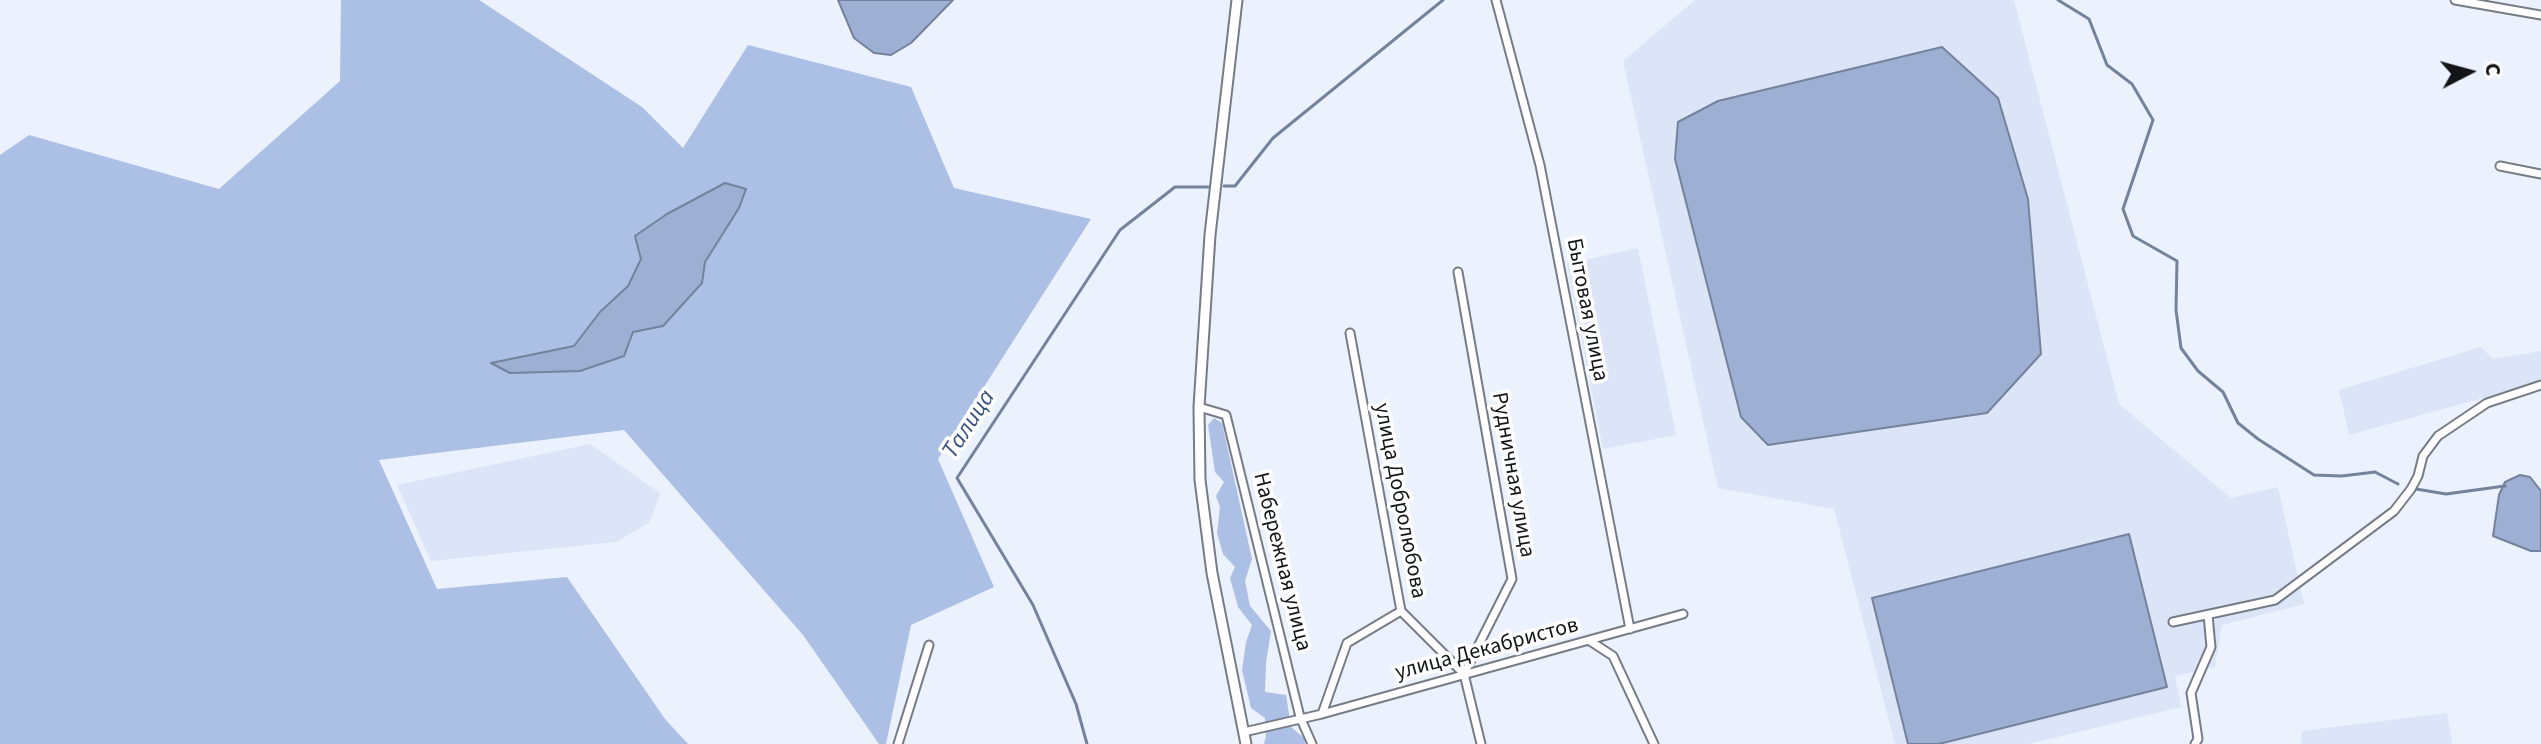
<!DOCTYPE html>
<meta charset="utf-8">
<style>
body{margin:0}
#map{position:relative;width:2541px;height:744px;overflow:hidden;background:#ebf1fd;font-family:"Source Sans 3",sans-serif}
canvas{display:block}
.north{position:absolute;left:2429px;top:32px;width:80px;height:80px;-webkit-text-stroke:6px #fff;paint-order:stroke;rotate:84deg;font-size:22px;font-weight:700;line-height:32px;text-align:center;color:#131519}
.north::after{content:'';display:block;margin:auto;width:28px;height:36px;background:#131519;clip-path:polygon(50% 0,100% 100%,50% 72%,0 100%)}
</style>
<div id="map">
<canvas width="2541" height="744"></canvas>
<div class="north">С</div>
</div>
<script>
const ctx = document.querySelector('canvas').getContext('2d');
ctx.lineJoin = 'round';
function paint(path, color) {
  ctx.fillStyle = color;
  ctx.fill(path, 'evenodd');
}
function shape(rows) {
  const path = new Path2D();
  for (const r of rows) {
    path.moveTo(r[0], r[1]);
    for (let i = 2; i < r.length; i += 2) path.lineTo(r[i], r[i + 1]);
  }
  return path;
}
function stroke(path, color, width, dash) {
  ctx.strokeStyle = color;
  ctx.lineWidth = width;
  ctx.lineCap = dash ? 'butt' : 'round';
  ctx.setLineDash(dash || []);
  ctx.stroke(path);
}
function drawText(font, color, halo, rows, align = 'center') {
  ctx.font = font + ' "Source Sans 3",sans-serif';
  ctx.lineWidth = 7;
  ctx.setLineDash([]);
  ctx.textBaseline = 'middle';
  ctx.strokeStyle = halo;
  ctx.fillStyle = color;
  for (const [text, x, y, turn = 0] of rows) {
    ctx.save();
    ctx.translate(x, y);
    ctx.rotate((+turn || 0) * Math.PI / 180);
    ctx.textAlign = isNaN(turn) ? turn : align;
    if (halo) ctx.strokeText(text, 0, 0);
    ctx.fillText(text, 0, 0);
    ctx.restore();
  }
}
paint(shape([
 [1695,0,2014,0,2119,404,2231,498,2278,487,2304,604,2222,625,2215,667,2175,676,2181,707,2029,744,1895,744,1834,509,1718,488,1623,61],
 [1638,248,1676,435,1603,449,1567,264],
 [2481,347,2493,359,2541,351,2541,382,2349,435,2339,390],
 [590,444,660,493,650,522,616,542,431,561,397,485],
 [2447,713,2452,744,2301,744,2302,731]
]), '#dbe5f7');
paint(shape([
 [341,0,479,0,642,107,683,148,748,45,911,87,954,188,1091,219,938,459,994,587,911,625,886,744,879,744,803,635,624,430,379,460,437,589,567,577,665,719,688,744,0,744,0,155,29,135,219,189,340,81],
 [1214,418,1222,423,1252,559,1245,581,1250,606,1271,631,1266,663,1265,692,1286,695,1291,727,1304,738,1305,744,1264,744,1266,736,1265,718,1251,708,1242,670,1246,642,1252,625,1238,607,1230,578,1235,567,1223,554,1217,533,1220,507,1216,496,1224,482,1215,472,1208,425]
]), '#acbfe4');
const water = shape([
 [838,0,953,0,911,43,891,55,874,53,854,38,838,0],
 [1942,47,1998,98,2028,199,2041,354,1987,413,1768,445,1741,417,1675,159,1678,122,1718,101,1942,47],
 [725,183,746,189,739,208,705,262,702,283,663,326,633,332,624,356,580,371,510,373,491,363,574,346,600,312,628,286,641,259,635,236,667,214,725,183],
 [2520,475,2530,477,2541,491,2541,551,2531,551,2493,536,2499,495,2505,482,2520,475],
 [2129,534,2167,687,1939,744,1908,744,1872,598,2129,534]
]);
paint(water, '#9db0d4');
stroke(water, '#74829c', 2);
stroke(shape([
 [2058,0,2089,19,2107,65,2132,84,2153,120,2123,209,2133,236,2177,261,2176,310,2181,348,2198,371,2223,392,2238,423,2258,439,2314,475,2342,476,2375,472,2398,484],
 [1224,186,1235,186,1273,138,1443,0],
 [2416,489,2446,494,2505,486],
 [1087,744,1076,704,1033,605,957,478,1120,230,1175,187,1208,187]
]), '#74829c', 3);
const minor = shape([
 [1496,0,1540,165,1630,629],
 [2455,0,2541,15],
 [2500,166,2541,174],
 [1458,272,1512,579,1464,674],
 [1350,333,1401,611,1464,674,1481,744],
 [1199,407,1226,415,1300,717,1312,744],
 [2173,622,2275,600,2394,511,2411,489,2418,476,2423,456,2438,436,2487,403,2541,385],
 [1590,641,1613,656,1654,744],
 [1322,714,1347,643,1401,611],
 [1244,732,1322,714,1683,614],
 [898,744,929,645],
 [2195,744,2198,739,2191,693,2211,647,2208,615]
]);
const tertiary = shape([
 [1237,0,1210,235,1199,407,1200,480,1212,573,1246,744]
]);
stroke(minor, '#767c86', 11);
stroke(tertiary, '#767c86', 13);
stroke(minor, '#fff', 7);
stroke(tertiary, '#fff', 9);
drawText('22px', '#131519', '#fff', [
 ["Бытовая улица",1586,310,79],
 ["Рудничная улица",1512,475,80],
 ["улица Добролюбова",1399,501,79],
 ["Набережная улица",1281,562,76],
 ["улица Декабристов",1487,650,-15]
]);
drawText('italic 24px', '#385182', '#fff', [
 ["Талица",970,425,-57]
]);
</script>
